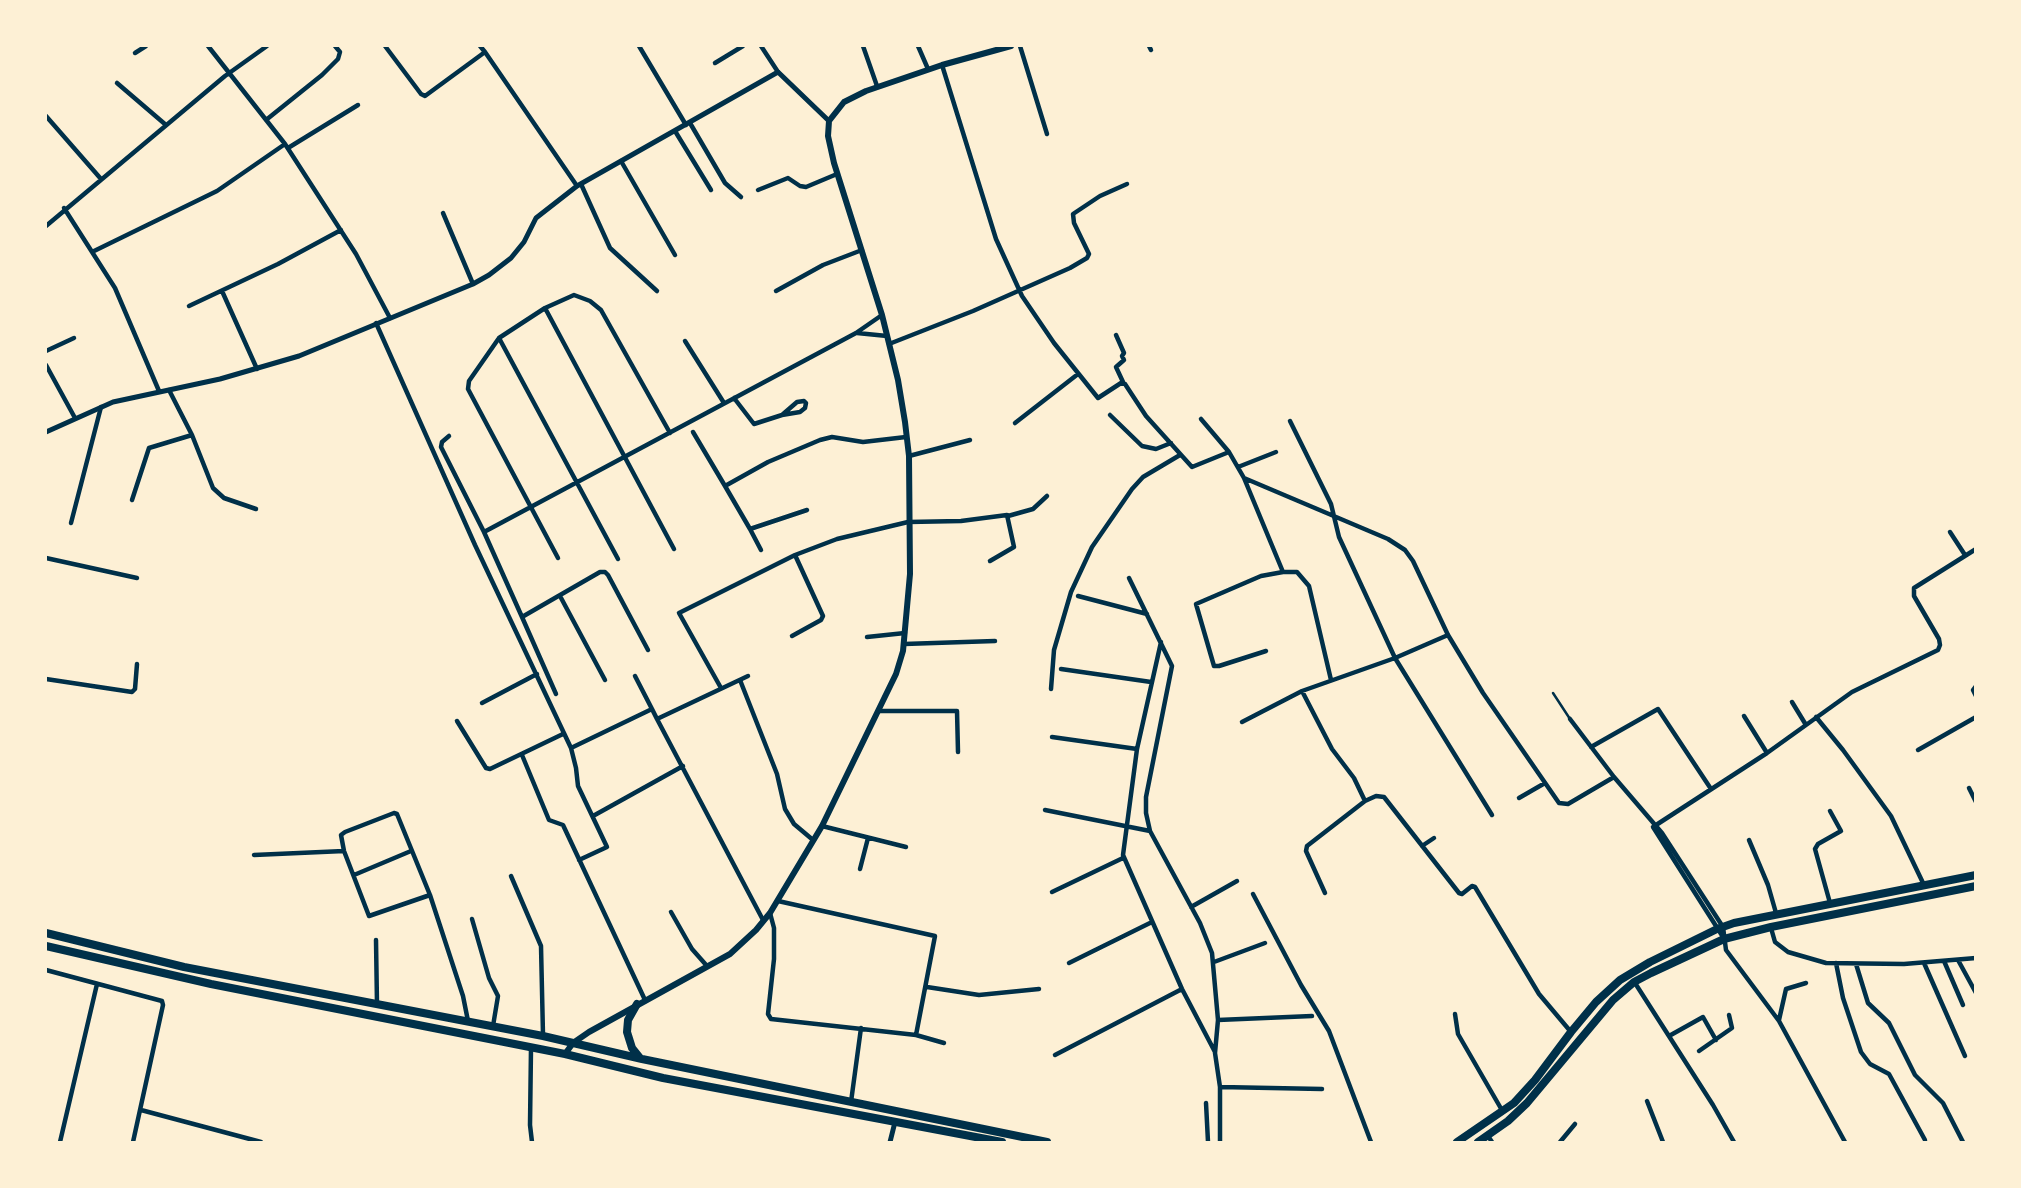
<!DOCTYPE html>
<style>
body{margin:0}
#map{position:relative;width:2021px;height:1188px;overflow:hidden;background:#fdf0d5;font-family:Raleway,sans-serif}
canvas{display:block}
.frame{position:absolute;inset:0;border:47px solid #fdf0d5;pointer-events:none}
</style>
<div id="map">
<canvas width="2021" height="1188"></canvas>
<div class="frame"></div>
</div>
<script>
const ctx = document.querySelector('canvas').getContext('2d');
ctx.lineJoin = 'round';
function shape(rows) {
  const path = new Path2D();
  for (const r of rows) {
    path.moveTo(r[0], r[1]);
    for (let i = 2; i < r.length; i += 2) path.lineTo(r[i], r[i + 1]);
  }
  return path;
}
function stroke(path, color, width, dash) {
  ctx.strokeStyle = color;
  ctx.lineWidth = width;
  ctx.lineCap = dash ? 'butt' : 'round';
  ctx.setLineDash(dash || []);
  ctx.stroke(path);
}
stroke(shape([
 [1553,693,1570,719]
]), '#003049', 2.5);
stroke(shape([
 [208,46,285,144,356,254,390,318],
 [385,46,421,94,425,96,485,52,480,46],
 [639,46,686,125],
 [761,46,778,72],
 [863,46,877,86],
 [918,46,928,69],
 [1020,46,1047,134],
 [1149,46,1151,50],
 [485,52,577,186],
 [135,53,146,46],
 [715,63,743,46],
 [942,65,996,239,1022,296,1054,343,1098,398,1121,383,1125,384,1146,416,1192,467,1229,452,1244,478,1283,572,1297,572,1309,586,1331,680],
 [117,83,166,125],
 [46,116,101,179],
 [266,120,322,75,338,59,340,52,335,46],
 [690,123,725,183,741,197],
 [675,131,711,190],
 [288,148,358,105],
 [621,161,675,255],
 [581,184,610,248,657,291],
 [758,190,788,178,800,186,806,187,837,174],
 [64,208,115,288,159,391],
 [443,213,473,284],
 [46,226,225,76,267,46],
 [92,252,217,191,285,144],
 [222,291,257,369],
 [776,291,823,265,862,250],
 [189,306,278,264,341,230],
 [545,308,674,549],
 [376,323,475,545,571,748,576,768,578,786,607,847,579,860],
 [857,333,887,336],
 [1116,335,1124,353,1122,356,1124,360,1116,367,1123,382],
 [499,338,618,559],
 [685,341,724,403],
 [889,344,973,311,1070,268,1087,258,1089,254,1074,223,1073,214,1100,196,1127,184],
 [46,351,74,338],
 [46,365,75,418],
 [169,390,192,435,213,488,224,498,256,509],
 [734,398,754,424,782,415,800,412,805,408,806,403,804,401,797,402,782,415],
 [1110,415,1142,446,1156,449,1171,443],
 [1201,419,1229,452],
 [1290,421,1331,504,1339,537,1395,658,1492,815],
 [1015,423,1078,374],
 [693,432,725,486,768,462,820,440,832,437,863,442,906,437],
 [449,436,442,442,441,447,484,532,522,617],
 [909,456,970,440],
 [1238,467,1276,452],
 [1244,478,1388,539,1405,550,1413,561,1448,635,1483,693,1559,803,1568,804,1614,777],
 [725,486,750,529,807,510],
 [132,500,149,448,192,435],
 [1008,516,1033,509,1047,496],
 [71,523,101,407],
 [750,529,761,550],
 [484,532,856,333,882,315],
 [1950,532,1965,555],
 [46,558,137,578],
 [558,558,468,389,469,381,499,338,545,308,574,295,590,301,601,310,670,433],
 [1129,578,1172,666,1146,797,1146,813,1150,831,1200,923,1212,953,1218,1020,1215,1053,1220,1087,1220,1142],
 [560,596,605,680],
 [1078,596,1147,614],
 [792,636,821,620,823,616,795,555],
 [867,637,905,633],
 [1161,642,1137,749,1123,855,1182,989,1215,1052],
 [904,644,995,641],
 [1266,651,1219,666,1214,666,1196,604,1261,576,1283,572],
 [1061,669,1151,682],
 [635,676,652,709],
 [748,676,657,719,763,920],
 [46,679,132,692,135,689,137,664],
 [740,680,777,774,785,809,794,824,813,840],
 [1976,686,1973,690,1976,696],
 [721,688,679,613,795,555,837,539,908,522,961,521,1007,515,1014,547,990,561],
 [1051,689,1054,650,1071,592,1092,547,1132,489,1143,477,1180,455],
 [1302,691,1332,749,1354,778,1365,801,1376,796,1384,797,1459,893,1462,894,1472,886,1475,887,1539,994,1571,1032],
 [556,694,522,617,600,572,605,572,608,575,648,650],
 [1792,702,1806,725],
 [482,703,537,674],
 [879,711,957,711,958,752],
 [1744,716,1767,753],
 [1816,717,1843,750,1891,816,1924,885],
 [1570,719,1614,777,1662,833,1723,927,1726,950,1779,1021,1845,1142],
 [457,721,486,768,490,769,563,734],
 [1242,722,1302,691,1395,658,1448,635],
 [1052,737,1137,749],
 [1591,747,1658,709,1711,789],
 [571,748,652,709,657,719],
 [1918,750,1976,717],
 [522,755,549,820,563,825,645,1000],
 [1969,788,1976,802],
 [1519,798,1545,783],
 [1045,810,1150,831],
 [1830,811,1841,831,1818,844,1815,849,1830,903],
 [394,813,397,814,430,895,369,916,344,851,341,835,345,832,394,813],
 [593,816,683,766],
 [822,826,906,847],
 [1653,827,1767,753,1852,692,1938,650,1940,645,1939,639,1914,596,1914,588,1976,549],
 [1653,827,1723,937],
 [1749,840,1768,885,1776,913],
 [1422,846,1434,838],
 [254,855,344,851],
 [860,869,868,838],
 [354,875,411,851],
 [511,876,541,946,543,1035],
 [1052,892,1123,858],
 [1325,893,1306,851,1307,846,1365,801],
 [1253,894,1301,985,1329,1031,1371,1142],
 [430,895,463,996,468,1021],
 [778,901,935,936,916,1035],
 [1191,907,1237,881],
 [671,912,692,949,707,966],
 [770,913,774,928,774,959,768,1014,771,1019,916,1035,944,1043],
 [472,919,489,978,498,996,493,1026],
 [1771,928,1775,942,1788,952,1826,963,1904,964,1976,958],
 [376,940,377,1005],
 [1958,960,1976,993],
 [1944,961,1963,1005],
 [1214,962,1265,943],
 [1069,963,1152,922],
 [1836,963,1843,998,1861,1052,1870,1064,1889,1074,1925,1140],
 [1924,963,1965,1056],
 [1856,964,1868,1003,1889,1023,1915,1075,1943,1103,1963,1142],
 [46,970,162,1001,163,1005,133,1142],
 [1635,983,1713,1105,1734,1142],
 [927,987,979,995,1039,989],
 [1455,1014,1458,1034,1503,1112],
 [1218,1020,1312,1016],
 [1779,1020,1786,989,1806,983],
 [1669,1036,1703,1017,1716,1040],
 [531,1048,530,1125,532,1142],
 [1699,1051,1732,1028,1729,1015],
 [1055,1055,1182,989],
 [1220,1087,1322,1089],
 [1647,1101,1663,1142],
 [851,1102,861,1028],
 [1206,1103,1208,1142],
 [141,1110,261,1142],
 [1488,1136,1492,1142],
 [60,1142,97,984],
 [1560,1142,1575,1124]
]), '#003049', 4.5);
stroke(shape([
 [46,432,113,402,220,379,299,356,473,284,489,275,511,258,524,242,536,218,577,186,778,72,829,121],
 [890,1142,895,1122]
]), '#003049', 5);
stroke(shape([
 [565,1054,573,1043,589,1032,730,954,756,930,770,913,822,826,896,674,903,651,910,574,909,456,905,422,898,380,882,315,834,163,828,136,829,121,844,102,866,91,942,65,1011,46]
]), '#003049', 6);
stroke(shape([
 [46,933,184,967,543,1036,642,1059,1047,1142],
 [46,946,211,984,565,1054,663,1078,1002,1142],
 [637,1004,628,1020,627,1032,632,1048,640,1058],
 [1457,1142,1514,1103,1535,1080,1571,1032,1596,1002,1620,980,1650,962,1717,929,1734,923,1976,875],
 [1478,1142,1508,1121,1527,1103,1613,1000,1634,982,1651,973,1724,939,1771,927,1976,886]
]), '#003049', 8);
</script>
